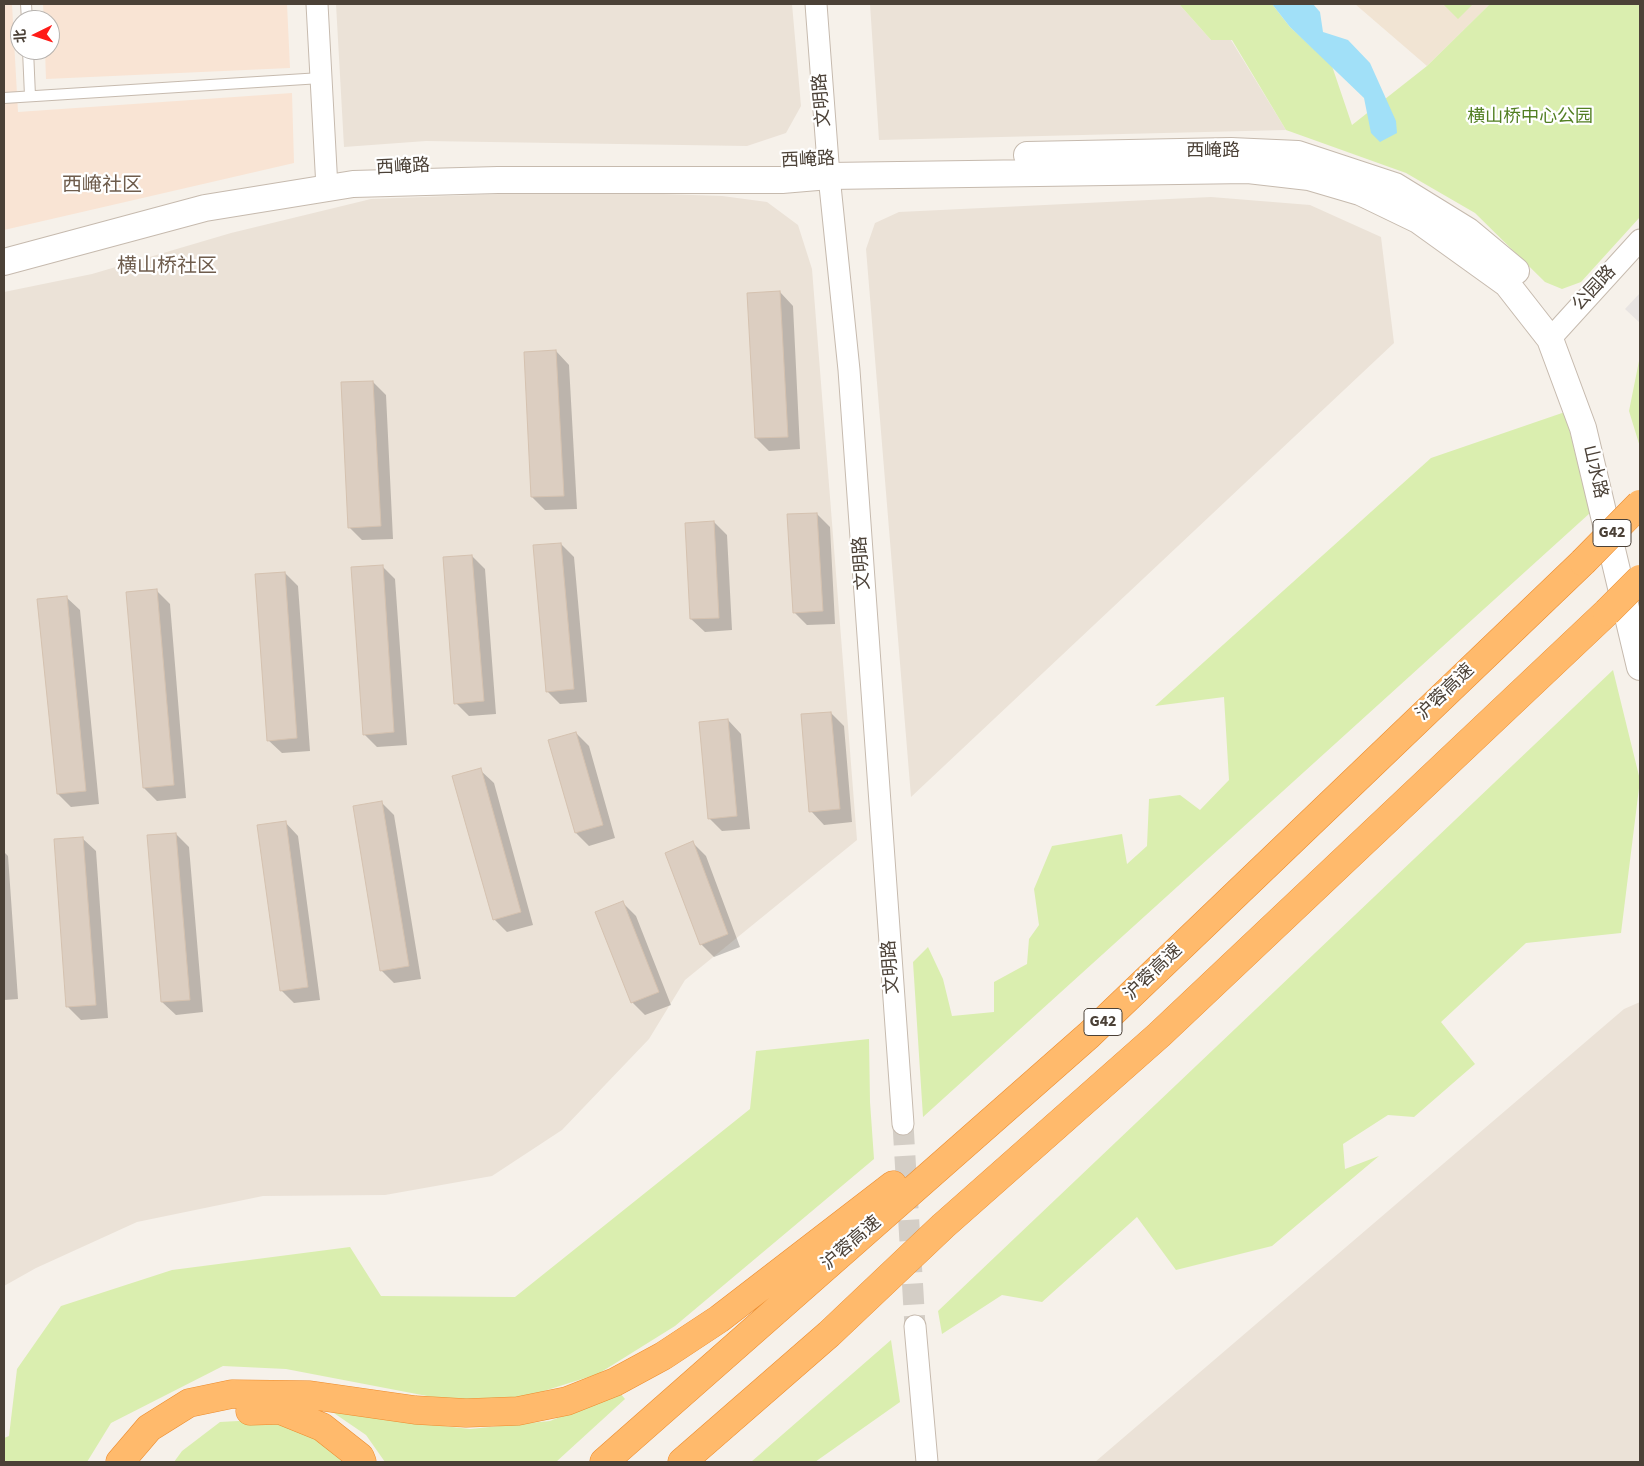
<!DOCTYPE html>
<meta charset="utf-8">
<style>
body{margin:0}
#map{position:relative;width:1644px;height:1466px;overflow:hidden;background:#f6f1ea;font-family:"Source Sans 3","Noto Sans SC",sans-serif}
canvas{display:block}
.frame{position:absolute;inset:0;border:5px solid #4b4137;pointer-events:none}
.north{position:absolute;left:10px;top:10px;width:50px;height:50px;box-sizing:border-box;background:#fff;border:1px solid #b7b3af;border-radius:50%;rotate:266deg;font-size:14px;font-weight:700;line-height:20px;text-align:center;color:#4b4137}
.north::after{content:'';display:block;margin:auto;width:18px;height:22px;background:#ff1c18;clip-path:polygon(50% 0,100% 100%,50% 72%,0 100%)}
</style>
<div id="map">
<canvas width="1644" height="1466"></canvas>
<div class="frame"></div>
<div class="north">北</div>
</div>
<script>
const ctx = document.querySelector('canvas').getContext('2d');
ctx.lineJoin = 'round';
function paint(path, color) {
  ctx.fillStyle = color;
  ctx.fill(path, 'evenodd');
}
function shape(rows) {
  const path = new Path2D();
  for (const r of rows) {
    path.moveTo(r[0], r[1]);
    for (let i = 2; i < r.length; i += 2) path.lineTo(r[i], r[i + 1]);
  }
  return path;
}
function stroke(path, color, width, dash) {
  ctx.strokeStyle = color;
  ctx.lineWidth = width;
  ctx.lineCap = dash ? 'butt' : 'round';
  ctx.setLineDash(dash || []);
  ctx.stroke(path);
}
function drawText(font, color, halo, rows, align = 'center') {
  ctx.font = font + ' "Source Sans 3","Noto Sans SC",sans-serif';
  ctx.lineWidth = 4.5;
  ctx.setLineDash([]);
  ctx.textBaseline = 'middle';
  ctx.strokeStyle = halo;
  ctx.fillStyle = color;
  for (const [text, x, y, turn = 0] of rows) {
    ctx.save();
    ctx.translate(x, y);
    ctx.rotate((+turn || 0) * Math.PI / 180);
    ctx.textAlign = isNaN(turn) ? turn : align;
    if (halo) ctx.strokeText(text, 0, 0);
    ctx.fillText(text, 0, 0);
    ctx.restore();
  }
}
paint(shape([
 [336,4,792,4,801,106,786,133,747,146,426,141,344,147],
 [870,4,1179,4,1211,40,1231,40,1286,130,879,140],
 [576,191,722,196,767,202,798,225,812,269,857,840,685,980,649,1039,562,1130,492,1176,385,1195,263,1196,137,1222,36,1268,4,1286,4,292,92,274,231,233,371,199],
 [1211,197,1310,205,1381,237,1394,343,911,797,866,249,875,223,899,212],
 [1640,1002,1640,1462,1095,1462,1624,1009]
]), '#ebe2d7');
paint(shape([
 [4,4,12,4,18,112,292,93,294,163,4,230],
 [43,4,287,4,290,68,46,79,45,50,50,50,50,20,44,20]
]), '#f9e4d4');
paint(shape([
 [1355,4,1490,4,1427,66]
]), '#f1e4d3');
paint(shape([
 [1179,4,1272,4,1290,27,1332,66,1352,125,1427,66,1490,4,1640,4,1640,217,1581,282,1562,289,1545,282,1475,213,1406,173,1286,130,1232,40,1211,40],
 [1443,4,1473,4,1458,19],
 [1640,356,1640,447,1629,411],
 [1565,412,1590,513,923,1117,913,962,928,947,943,979,952,1016,994,1012,994,982,1027,964,1029,939,1039,925,1034,889,1052,846,1122,834,1127,864,1147,846,1149,799,1180,795,1200,810,1229,780,1224,697,1155,706,1431,458],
 [1613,670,1640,780,1621,933,1526,943,1441,1022,1475,1064,1414,1117,1388,1115,1343,1144,1345,1169,1379,1156,1272,1246,1176,1270,1137,1217,1042,1302,1002,1295,942,1334,938,1311],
 [869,1039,870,1102,874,1159,675,1326,598,1374,528,1396,492,1402,448,1400,286,1369,223,1366,111,1423,87,1462,4,1462,4,1438,9,1436,17,1369,61,1306,172,1270,350,1247,381,1296,515,1297,750,1109,756,1051],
 [891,1340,900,1402,815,1462,751,1462],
 [620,1393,625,1399,556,1462,385,1462,366,1435,328,1409,407,1422,470,1429,550,1421],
 [274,1419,318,1437,348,1462,174,1462,182,1451,220,1422]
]), '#daeeaf');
paint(shape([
 [1640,293,1640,323,1625,309]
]), '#e8e4e2');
paint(shape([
 [1272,4,1313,4,1320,12,1323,32,1348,40,1370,63,1396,121,1397,133,1380,142,1371,133,1364,98,1290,27]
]), '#a1e0f8');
paint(shape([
 [780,292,793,306,800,449,769,451,756,438],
 [556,351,569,365,577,509,545,510,532,497],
 [373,382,386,395,393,539,362,540,349,527],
 [817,514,830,527,835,624,807,625,794,612],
 [714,522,727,535,732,630,705,632,691,619],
 [561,544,574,557,587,702,560,704,547,691],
 [472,556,485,569,496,714,469,716,456,703],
 [382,566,395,579,407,745,377,747,364,734],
 [285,573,298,586,310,751,282,753,268,740],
 [157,591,170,604,186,798,157,801,144,788],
 [66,597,80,610,99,804,71,807,58,794],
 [831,713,844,726,852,822,824,825,811,811],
 [728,720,741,734,750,829,722,831,709,818],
 [576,733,589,746,615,838,589,846,576,833,550,741],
 [480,770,494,783,533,925,507,932,494,919],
 [381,802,394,815,421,979,394,983,381,970],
 [285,822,298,836,320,1000,294,1003,281,990],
 [176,834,189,847,203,1012,176,1015,162,1002],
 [82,838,96,851,108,1018,81,1020,68,1007],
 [693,843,706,856,740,947,714,957,701,944],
 [4,852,8,856,18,999,4,1000],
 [623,903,636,916,671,1005,645,1015,632,1002]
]), '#0003');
const building = shape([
 [780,291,788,437,755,438,747,293,780,291],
 [556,350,564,496,531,497,524,352,556,350],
 [373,381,381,526,348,528,341,382,373,381],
 [817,513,823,611,793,613,787,514,817,513],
 [714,521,719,618,690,619,685,523,714,521],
 [561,543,574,689,546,692,533,545,561,543],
 [472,555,484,701,454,704,443,557,472,555],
 [383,565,394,732,363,735,351,567,383,565],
 [285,572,297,738,267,741,255,574,285,572],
 [157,589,174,785,143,788,126,592,157,589],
 [67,596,86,791,57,794,37,599,67,596],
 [831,712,840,809,809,812,801,714,831,712],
 [728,719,737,816,708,819,699,722,728,719],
 [576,732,603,825,575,833,548,740,576,732],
 [481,768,521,912,493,920,452,776,481,768],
 [382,801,409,966,380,971,353,806,382,801],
 [286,821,308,987,280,991,257,825,286,821],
 [176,833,190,1000,161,1002,147,835,176,833],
 [83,837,96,1005,66,1007,54,839,83,837],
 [693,841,728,934,700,945,665,853,693,841],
 [623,901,659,992,631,1003,595,912,623,901]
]);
paint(building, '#dccec1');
stroke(building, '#d5c2b0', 1);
stroke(shape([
 [903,1124,915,1326]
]), '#d4cec6', 21, [21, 11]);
const service = shape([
 [26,4,27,20],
 [28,50,30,96],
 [4,98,321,78]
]);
const minor = shape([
 [317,4,327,188],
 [816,4,829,176,849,370,903,1124],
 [1550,339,1640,240],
 [915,1326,927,1462]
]);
const tertiary = shape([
 [1027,155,1231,151,1298,154,1395,186,1468,231,1516,271],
 [4,262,205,208,353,184,498,180,782,180,829,176,1248,170,1309,177,1360,192,1418,220,1507,284,1550,339,1583,428,1640,667]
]);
const motorway = shape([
 [250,1411,280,1410,322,1427,360,1457,362,1462],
 [120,1462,149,1428,189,1403,232,1394,310,1395,415,1410,466,1413,518,1411,567,1401,615,1382,663,1356,719,1319,893,1185],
 [604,1462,1089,1035,1583,562],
 [682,1462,829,1334,943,1226,1159,1035,1607,612]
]);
stroke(service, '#c6baae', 12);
stroke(minor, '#c6baae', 23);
stroke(tertiary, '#c6baae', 28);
stroke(motorway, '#ed8c2d', 29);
stroke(service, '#fff', 10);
stroke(minor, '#fff', 21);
stroke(tertiary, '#fff', 26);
stroke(motorway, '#ffba6c', 28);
const motorwayBridge = shape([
 [1583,562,1640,504],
 [1607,612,1640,579]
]);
stroke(motorwayBridge, '#ed8c2d', 29, []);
stroke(motorwayBridge, '#ffba6c', 28);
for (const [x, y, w] of [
 [1612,533,38],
 [1103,1022,38]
]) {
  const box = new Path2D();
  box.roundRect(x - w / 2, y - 13.5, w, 27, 4);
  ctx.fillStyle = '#fff';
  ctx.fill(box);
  stroke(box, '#4b4137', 1);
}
drawText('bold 16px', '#4b4137', null, [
 ["G42",1612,533],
 ["G42",1103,1022]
]);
drawText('18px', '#4b4137', '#fff', [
 ["文明路",823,100,-95],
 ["西崦路",1213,152],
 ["西崦路",808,161,-3],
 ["西崦路",403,168,-3],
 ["公园路",1595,289,-47],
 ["山水路",1594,472,77],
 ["文明路",863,563,-94],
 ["沪蓉高速",1446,693,-44],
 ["文明路",892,967,-94],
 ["沪蓉高速",1154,973,-44],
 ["沪蓉高速",852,1244,-41]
]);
drawText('18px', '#527f22', '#fff', [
 ["横山桥中心公园",1530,118]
]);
drawText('20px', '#6f5d4d', '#fff', [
 ["西崦社区",102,187],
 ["横山桥社区",167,268]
]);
</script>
